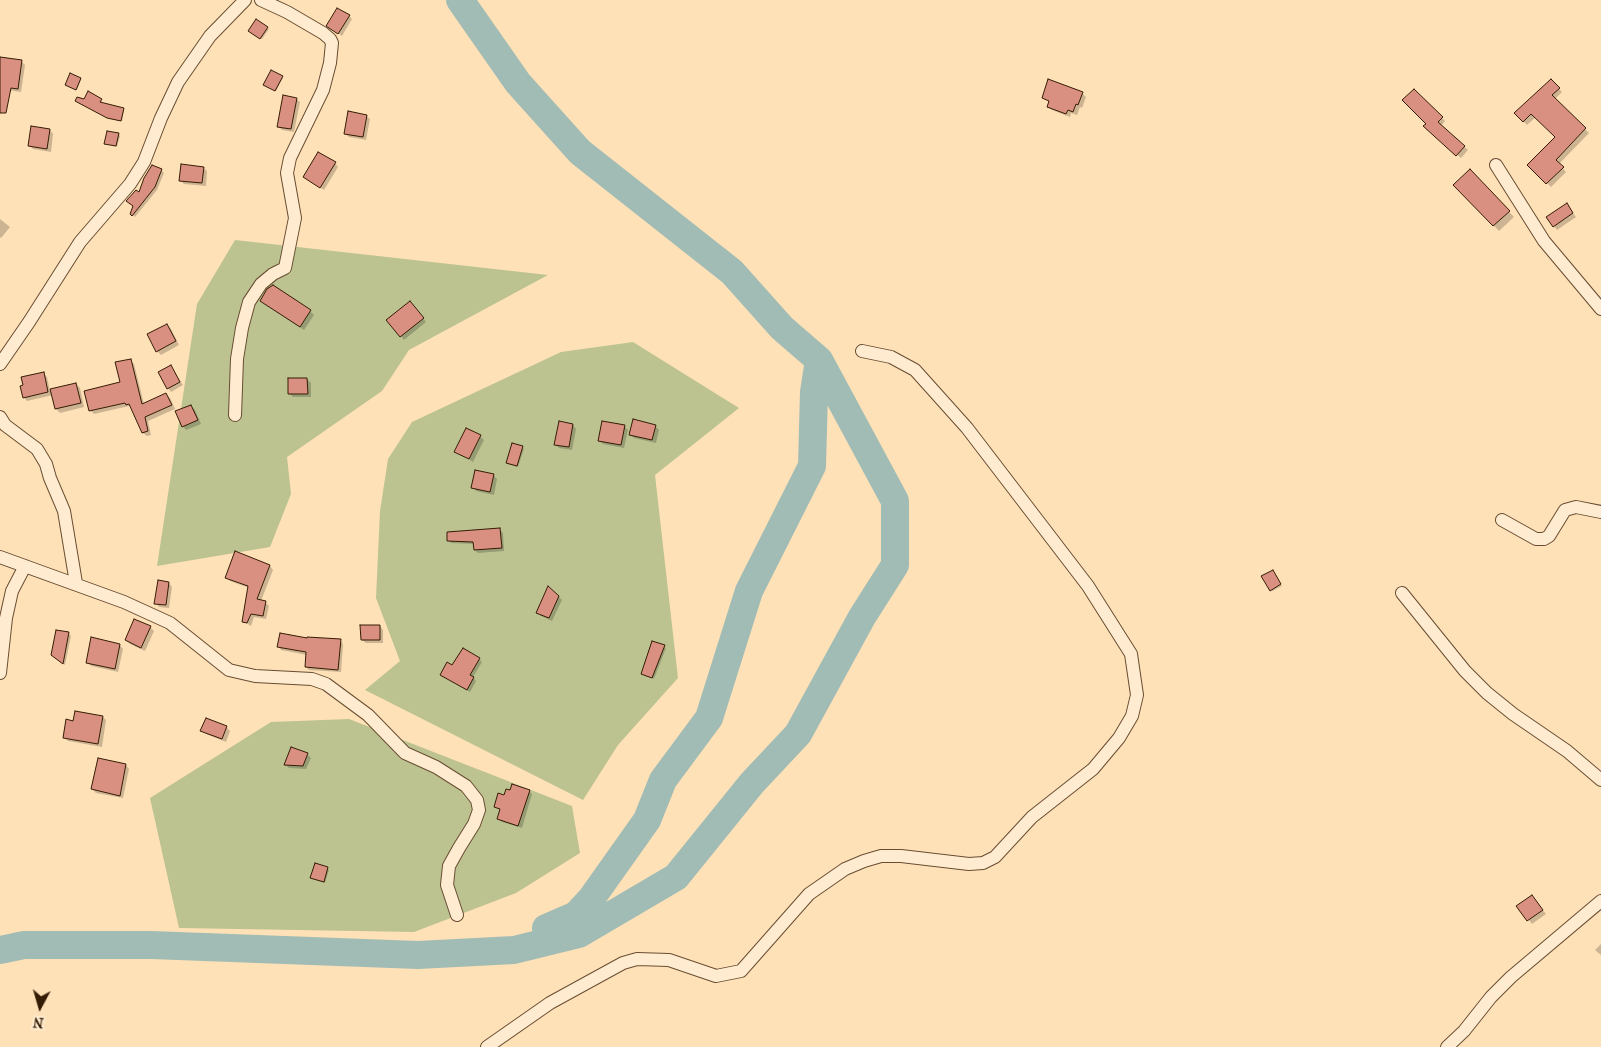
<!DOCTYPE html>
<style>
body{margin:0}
#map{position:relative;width:1601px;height:1047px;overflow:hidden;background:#ffe1b7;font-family:"IM FELL French Canon",serif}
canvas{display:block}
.north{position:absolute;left:15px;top:982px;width:50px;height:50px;-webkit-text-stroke:4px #ffecd0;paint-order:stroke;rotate:186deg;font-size:14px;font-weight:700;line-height:20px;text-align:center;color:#351c05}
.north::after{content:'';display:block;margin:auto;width:18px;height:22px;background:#351c05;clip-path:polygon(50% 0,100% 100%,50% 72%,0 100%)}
</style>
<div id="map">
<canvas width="1601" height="1047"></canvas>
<div class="north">N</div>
</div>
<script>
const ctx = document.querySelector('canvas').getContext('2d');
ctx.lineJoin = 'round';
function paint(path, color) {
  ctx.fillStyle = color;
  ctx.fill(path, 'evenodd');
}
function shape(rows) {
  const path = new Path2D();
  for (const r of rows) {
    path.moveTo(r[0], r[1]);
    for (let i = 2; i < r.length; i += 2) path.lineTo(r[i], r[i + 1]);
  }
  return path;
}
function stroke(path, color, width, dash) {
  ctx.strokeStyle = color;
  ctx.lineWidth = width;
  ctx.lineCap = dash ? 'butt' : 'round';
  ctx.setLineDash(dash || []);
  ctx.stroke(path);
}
paint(shape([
 [235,240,548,275,409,350,382,391,287,457,291,494,270,547,157,566,197,304],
 [633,342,739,408,655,475,678,678,618,745,583,800,365,690,400,661,376,598,380,511,388,459,412,422,561,352],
 [349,719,572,806,580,853,516,893,414,932,179,928,150,798,271,722]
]), '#bcc391');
paint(shape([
 [349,16,352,19,342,36,332,29],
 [267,28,269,29,262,39,251,32],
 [0,58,21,61,25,65,21,92,0,89],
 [282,77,283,78,276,91,266,86],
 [80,79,81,80,77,90,68,86],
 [1551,81,1562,92,1554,100,1589,133,1559,164,1566,172,1551,187,1529,165,1556,137,1536,117,1527,125,1516,114],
 [1414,90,1445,121,1441,126,1468,150,1461,158,1425,126,1428,124],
 [1082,93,1086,97,1082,108,1080,107,1077,115,1071,113,1070,117,1052,110,1048,106,1050,102,1044,98],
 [296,99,300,102,294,132,282,130,278,126],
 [101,100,102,101,101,104,124,110,122,121,109,119,78,102],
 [366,116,370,119,366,140,349,137,345,133],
 [50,130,53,134,51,152,33,149,30,146],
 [118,134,120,136,117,147,106,143],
 [335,163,338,167,324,190,305,177],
 [203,168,207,171,206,186,184,184,181,181],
 [161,170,164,173,157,190,135,217,132,214,139,194],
 [1470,171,1514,217,1499,231,1455,185],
 [1567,205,1576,217,1557,230,1554,226],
 [0,219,10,227,1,238,0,237],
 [261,301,310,311,314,315,304,330],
 [413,306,426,322,404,340,401,336],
 [167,325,171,329,179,345,161,355,157,351],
 [130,360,134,364,144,404,166,395,170,398,175,409,148,421,151,435,147,436,143,433,132,408,129,406,94,414,90,410,122,383],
 [171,367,183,385,171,392,168,388],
 [43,373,47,377,50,391,76,384,80,388,84,407,60,413,56,409,53,395,27,401,24,397],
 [307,379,311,383,311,397,293,397,289,393],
 [191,406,195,410,201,424,186,430,183,426],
 [573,425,576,429,572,450,559,448,555,444],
 [624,426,628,430,624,448,603,444,599,440],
 [655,426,659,430,656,443,634,438,631,435],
 [480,436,484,440,473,462,456,451],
 [522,448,524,449,518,467,508,464,507,462],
 [493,475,497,479,494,495,476,491,473,487],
 [500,530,503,533,504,551,478,553,475,550,474,544,451,543,448,540],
 [236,553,270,566,273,570,261,601,265,602,269,606,266,619,254,617,251,626,243,621,249,588,230,581,227,577],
 [1274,573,1282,586,1272,591,1271,590],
 [169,583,172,587,169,608,159,607,156,603],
 [558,596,562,600,552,621,541,616,537,613],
 [380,626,383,630,383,643,366,643,362,640],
 [150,627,154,631,145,651,130,644,126,640],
 [68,633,71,636,65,665,56,658],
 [308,640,340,640,343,644,341,672,309,670,306,667,307,655,281,650,278,646],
 [653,643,666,648,654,679,643,674],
 [120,645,123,649,118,672,91,666,87,662],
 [479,659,482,662,473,677,476,681,470,692,441,675,453,666],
 [103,717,106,720,102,747,68,741,64,737],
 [226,727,230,731,226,742,206,734,202,731],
 [307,754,311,758,306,769,289,768,286,765],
 [126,765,129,769,123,798,96,793,92,789],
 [529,791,532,794,522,828,502,822,498,819,501,810,495,806,505,796],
 [316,864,329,870,325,883,313,879],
 [1535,900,1546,914,1532,924,1518,906],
 [1601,944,1601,955,1595,950]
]), '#0003');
stroke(shape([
 [546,928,576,915,591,899,647,820,663,780,709,718,749,591,812,466,814,392,819,360],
 [0,950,24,945,151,945,418,955,514,950,579,934,676,877,752,783,798,734,862,617,895,565,895,501,819,360,782,328,732,272,580,152,518,83,460,0]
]), '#a1bcb5', 28);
const building = shape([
 [337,8,350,15,338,34,326,26,337,8],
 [256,19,268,27,260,39,248,31,256,19],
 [0,57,22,60,18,89,11,88,6,113,0,113,0,57],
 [271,70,283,76,275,91,263,85,271,70],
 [70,73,81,78,76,90,65,85,70,73],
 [1048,79,1083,92,1078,105,1076,104,1073,112,1068,110,1066,114,1047,107,1049,101,1042,98,1048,79],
 [1551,79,1560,88,1552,95,1586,128,1556,160,1564,167,1546,184,1527,165,1555,137,1531,114,1523,122,1514,113,1551,79],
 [1414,89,1443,117,1438,122,1465,146,1456,156,1423,126,1426,124,1402,100,1414,89],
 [88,91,102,99,100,102,124,108,121,121,107,118,75,101,77,97,84,99,88,91],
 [283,95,297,98,291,129,277,127,283,95],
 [348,111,367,115,363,137,344,134,348,111],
 [31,126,50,129,47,149,28,146,31,126],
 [107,131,119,133,116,146,104,144,107,131],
 [318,152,336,162,320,188,303,177,318,152],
 [181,164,204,167,202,183,179,181,181,164],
 [152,165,162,169,155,187,132,216,130,214,133,206,126,201,136,190,139,192,144,178,152,165],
 [1470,169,1510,211,1493,226,1453,185,1470,169],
 [1567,203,1573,213,1553,227,1546,217,1567,203],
 [273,285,311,310,300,327,260,301,267,289,273,285],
 [410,301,424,318,400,337,386,320,410,301],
 [167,324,176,341,156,352,147,334,167,324],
 [131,359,142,404,166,393,172,405,145,417,148,431,142,433,129,404,126,405,125,403,89,411,84,391,120,382,115,362,131,359],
 [171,365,180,382,167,389,158,372,171,365],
 [44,372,48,392,23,398,20,386,23,385,21,377,44,372],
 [288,378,307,378,308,394,288,394,288,378],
 [76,383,81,403,55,409,50,389,76,383],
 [191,405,198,420,182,427,175,411,191,405],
 [633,419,656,425,652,440,629,435,633,419],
 [559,421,573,424,569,447,554,445,559,421],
 [602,421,625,425,621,445,598,441,602,421],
 [466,428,481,435,469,459,454,452,466,428],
 [512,443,523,446,517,466,506,463,512,443],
 [475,470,494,474,490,492,471,488,475,470],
 [500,528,502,548,474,550,473,542,447,541,447,532,500,528],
 [235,551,270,565,257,599,266,601,263,616,251,614,247,623,242,622,248,586,225,578,235,551],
 [1273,570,1281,584,1270,591,1261,576,1273,570],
 [158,580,169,582,166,605,154,604,158,580],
 [548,586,559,596,549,618,536,613,548,586],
 [134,619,151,626,141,648,125,640,134,619],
 [360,625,380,625,380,640,361,640,360,625],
 [56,630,69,632,63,664,51,655,56,630],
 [280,633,307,638,307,637,341,639,338,670,305,667,306,652,277,647,280,633],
 [91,637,120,644,115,669,86,663,91,637],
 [652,641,665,645,652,678,641,674,652,641],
 [463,648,480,658,470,675,474,677,467,690,440,675,447,662,452,665,463,648],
 [75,711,103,716,98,744,63,738,66,719,73,721,75,711],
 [206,718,227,726,222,739,200,731,206,718],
 [291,747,308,753,303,766,284,765,291,747],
 [98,758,126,764,120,796,91,789,98,758],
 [512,784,530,790,518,826,497,819,500,809,494,807,498,793,504,795,506,789,510,790,512,784],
 [315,863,328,867,324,882,310,878,315,863],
 [1532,895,1543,910,1527,921,1516,906,1532,895]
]);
paint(building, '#d99080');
stroke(building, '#351c05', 1);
const minor = shape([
 [1496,165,1544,241,1601,309],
 [0,364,29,322,80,242,130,184,144,162,161,118,178,82,210,36,245,0],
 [235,415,237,359,242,328,249,302,261,284,273,274,285,268,295,218,287,173,290,158,323,90,330,63,332,43,330,39,323,33,287,12,261,0],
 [0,417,5,425,37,449,46,464,50,478,64,511,76,583],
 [1502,520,1536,539,1544,539,1549,536,1565,510,1576,507,1601,512],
 [0,557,124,602,170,623,229,670,255,676,312,679,326,684,368,715,405,753,436,767,466,786,477,800,479,810,474,824,459,848,449,866,447,885,457,915],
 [1402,593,1465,671,1487,693,1513,714,1567,751,1601,780],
 [0,673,6,618,12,591,25,566],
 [487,1047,550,1003,623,963,637,959,669,960,716,976,741,971,809,894,845,869,864,861,881,856,901,856,969,864,983,863,995,857,1032,817,1093,769,1119,738,1132,716,1137,695,1131,654,1088,586,967,428,915,370,891,357,862,351],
 [1447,1047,1464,1031,1491,997,1511,977,1601,901]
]);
stroke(minor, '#684d32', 14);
stroke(minor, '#ffecd0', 12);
</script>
